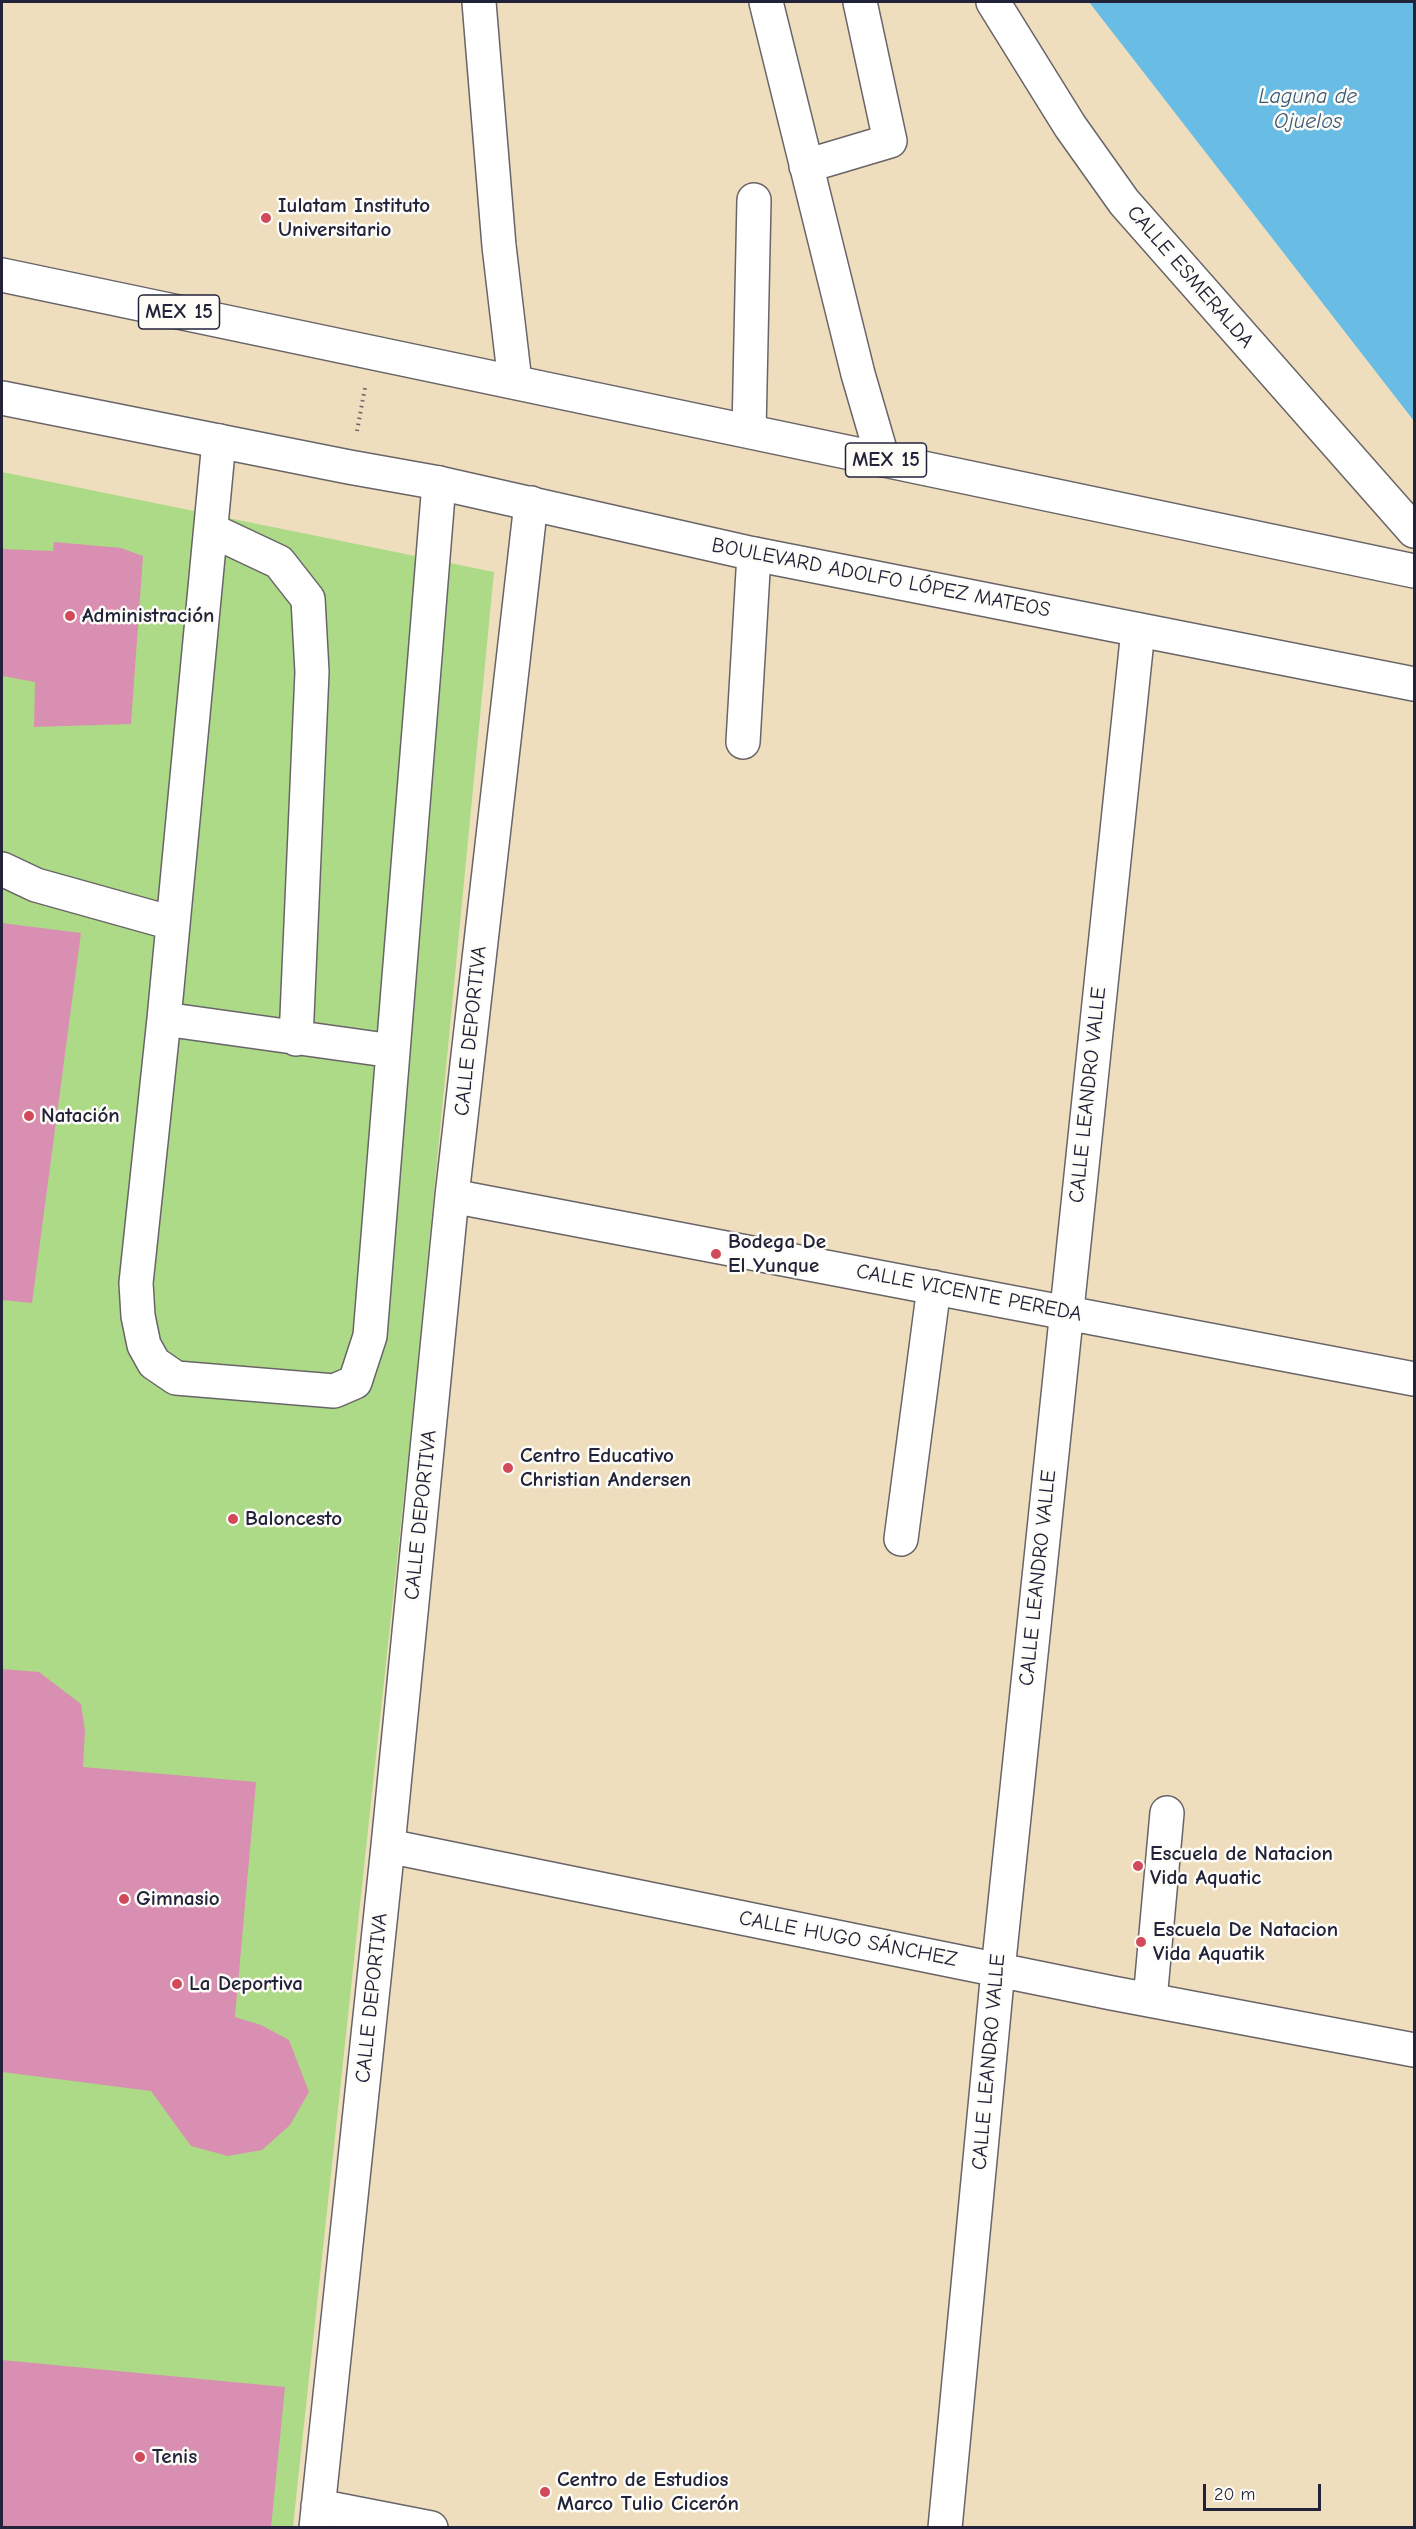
<!DOCTYPE html>
<meta charset="utf-8">
<style>
body{margin:0}
#map{position:relative;width:1416px;height:2529px;overflow:hidden;background:#eedebd;font-family:"Comic Neue",sans-serif}
canvas{display:block}
.frame{position:absolute;inset:0;border:3px solid #22223b;pointer-events:none}
.scale{position:absolute;left:1203px;top:2484px;width:118px;height:27px;box-sizing:border-box;border:3px solid #22223b;border-top:0;padding-left:8px;font-size:18px;line-height:21px;white-space:nowrap;color:#22223b;-webkit-text-stroke:4px #fdfcf7;paint-order:stroke}
</style>
<div id="map">
<canvas width="1416" height="2529"></canvas>
<div class="frame"></div>
<div class="scale">20 m</div>
</div>
<script>
const ctx = document.querySelector('canvas').getContext('2d');
ctx.lineJoin = 'round';
function paint(path, color) {
  ctx.fillStyle = color;
  ctx.fill(path, 'evenodd');
}
function shape(rows) {
  const path = new Path2D();
  for (const r of rows) {
    path.moveTo(r[0], r[1]);
    for (let i = 2; i < r.length; i += 2) path.lineTo(r[i], r[i + 1]);
  }
  return path;
}
function stroke(path, color, width, dash) {
  ctx.strokeStyle = color;
  ctx.lineWidth = width;
  ctx.lineCap = dash ? 'butt' : 'round';
  ctx.setLineDash(dash || []);
  ctx.stroke(path);
}
function drawText(font, color, halo, rows, align = 'center') {
  ctx.font = font + ' "Comic Neue",sans-serif';
  ctx.lineWidth = 5;
  ctx.setLineDash([]);
  ctx.textBaseline = 'middle';
  ctx.strokeStyle = halo;
  ctx.fillStyle = color;
  for (const [text, x, y, turn = 0] of rows) {
    ctx.save();
    ctx.translate(x, y);
    ctx.rotate((+turn || 0) * Math.PI / 180);
    ctx.textAlign = isNaN(turn) ? turn : align;
    if (halo) ctx.strokeText(text, 0, 0);
    ctx.fillText(text, 0, 0);
    ctx.restore();
  }
}
paint(shape([
 [2,472,494,572,410,1440,293,2527,2,2527]
]), '#adda87');
paint(shape([
 [1089,2,1414,2,1414,422,1414,421]
]), '#69bde5');
paint(shape([
 [54,542,121,548,143,556,131,724,34,727,35,682,2,676,2,549,53,551],
 [2,923,81,933,32,1303,2,1300],
 [2,1669,39,1672,81,1704,85,1731,83,1767,256,1782,235,2017,261,2025,289,2040,309,2092,290,2125,262,2150,228,2156,191,2146,151,2091,2,2072],
 [2,2360,285,2387,271,2528,2,2528]
]), '#d98fb2');
const minor = shape([
 [479,2,499,246,515,382],
 [766,2,858,374,883,460],
 [993,2,1070,126,1124,202,1414,531],
 [806,166,890,141,860,2],
 [749,431,754,200],
 [219,441,164,1019,136,1283,138,1316,144,1345,154,1363,176,1378,334,1391,355,1382,370,1336,439,483],
 [211,530,279,562,308,599,312,672,296,1039],
 [743,742,754,554],
 [2,869,36,885,172,923],
 [164,1019,393,1051],
 [452,1196,1414,1379],
 [901,1539,934,1287],
 [388,1846,1112,1993,1414,2050],
 [1150,2000,1167,1813],
 [318,2506,431,2528],
 [316,2528,388,1846,452,1196,531,503],
 [945,2528,998,1970,1138,630]
]);
const major = shape([
 [2,275,1414,571],
 [2,398,349,467,439,483,754,554,1414,684]
]);
stroke(minor, '#696468', 36);
stroke(major, '#696468', 36);
stroke(shape([
 [357,431,365,388]
]), '#696468', 4, [1.5, 4.5]);
stroke(minor, '#fff', 33);
stroke(major, '#fff', 33);
for (const [x, y, r, color] of [
 [266,218,6,"#d1495b"],
 [70,616,6,"#d1495b"],
 [29,1116,6,"#d1495b"],
 [716,1254,6,"#d1495b"],
 [508,1468,6,"#d1495b"],
 [233,1519,6,"#d1495b"],
 [1138,1866,6,"#d1495b"],
 [124,1899,6,"#d1495b"],
 [1141,1942,6,"#d1495b"],
 [177,1984,6,"#d1495b"],
 [140,2457,6,"#d1495b"],
 [545,2492,6,"#d1495b"]
]) {
  const dot = new Path2D();
  dot.arc(x, y, r, 0, 2 * Math.PI);
  ctx.fillStyle = color;
  ctx.fill(dot);
  stroke(dot, '#fdfcf7', 2);
}
for (const [x, y, w] of [
 [179,312,81],
 [886,460,81]
]) {
  const box = new Path2D();
  box.roundRect(x - w / 2, y - 17, w, 34, 4.5);
  ctx.fillStyle = '#fdfcf7';
  ctx.fill(box);
  stroke(box, '#22223b', 1.5);
}
drawText('bold 20px', '#22223b', null, [
 ["MEX 15",179,312],
 ["MEX 15",886,460]
]);
drawText('bold 21px', '#22223b', '#fdfcf7', [
 ["Iulatam Instituto",278,206],
 ["Universitario",278,230],
 ["Administración",82,616],
 ["Natación",41,1116],
 ["Bodega De",728,1242],
 ["El Yunque",728,1266],
 ["Centro Educativo",520,1456],
 ["Christian Andersen",520,1480],
 ["Baloncesto",245,1519],
 ["Escuela de Natacion",1150,1854],
 ["Vida Aquatic",1150,1878],
 ["Gimnasio",136,1899],
 ["Escuela De Natacion",1153,1930],
 ["Vida Aquatik",1153,1954],
 ["La Deportiva",189,1984],
 ["Tenis",152,2457],
 ["Centro de Estudios",557,2480],
 ["Marco Tulio Cicerón",557,2504]
], 'left');
drawText('21px', '#22223b', '#fdfcf7', [
 ["CALLE ESMERALDA",1190,277,49],
 ["BOULEVARD ADOLFO LÓPEZ MATEOS",881,578,11],
 ["CALLE DEPORTIVA",471,1031,-84],
 ["CALLE LEANDRO VALLE",1088,1095,-84],
 ["CALLE VICENTE PEREDA",969,1293,11],
 ["CALLE DEPORTIVA",421,1515,-84],
 ["CALLE LEANDRO VALLE",1038,1578,-84],
 ["CALLE HUGO SÁNCHEZ",848,1939,11],
 ["CALLE DEPORTIVA",372,1998,-84],
 ["CALLE LEANDRO VALLE",989,2062,-85]
]);
drawText('italic 22px', '#3b5876', '#fdfcf7', [
 ["Laguna de",1308,97],
 ["Ojuelos",1308,122]
]);
</script>
